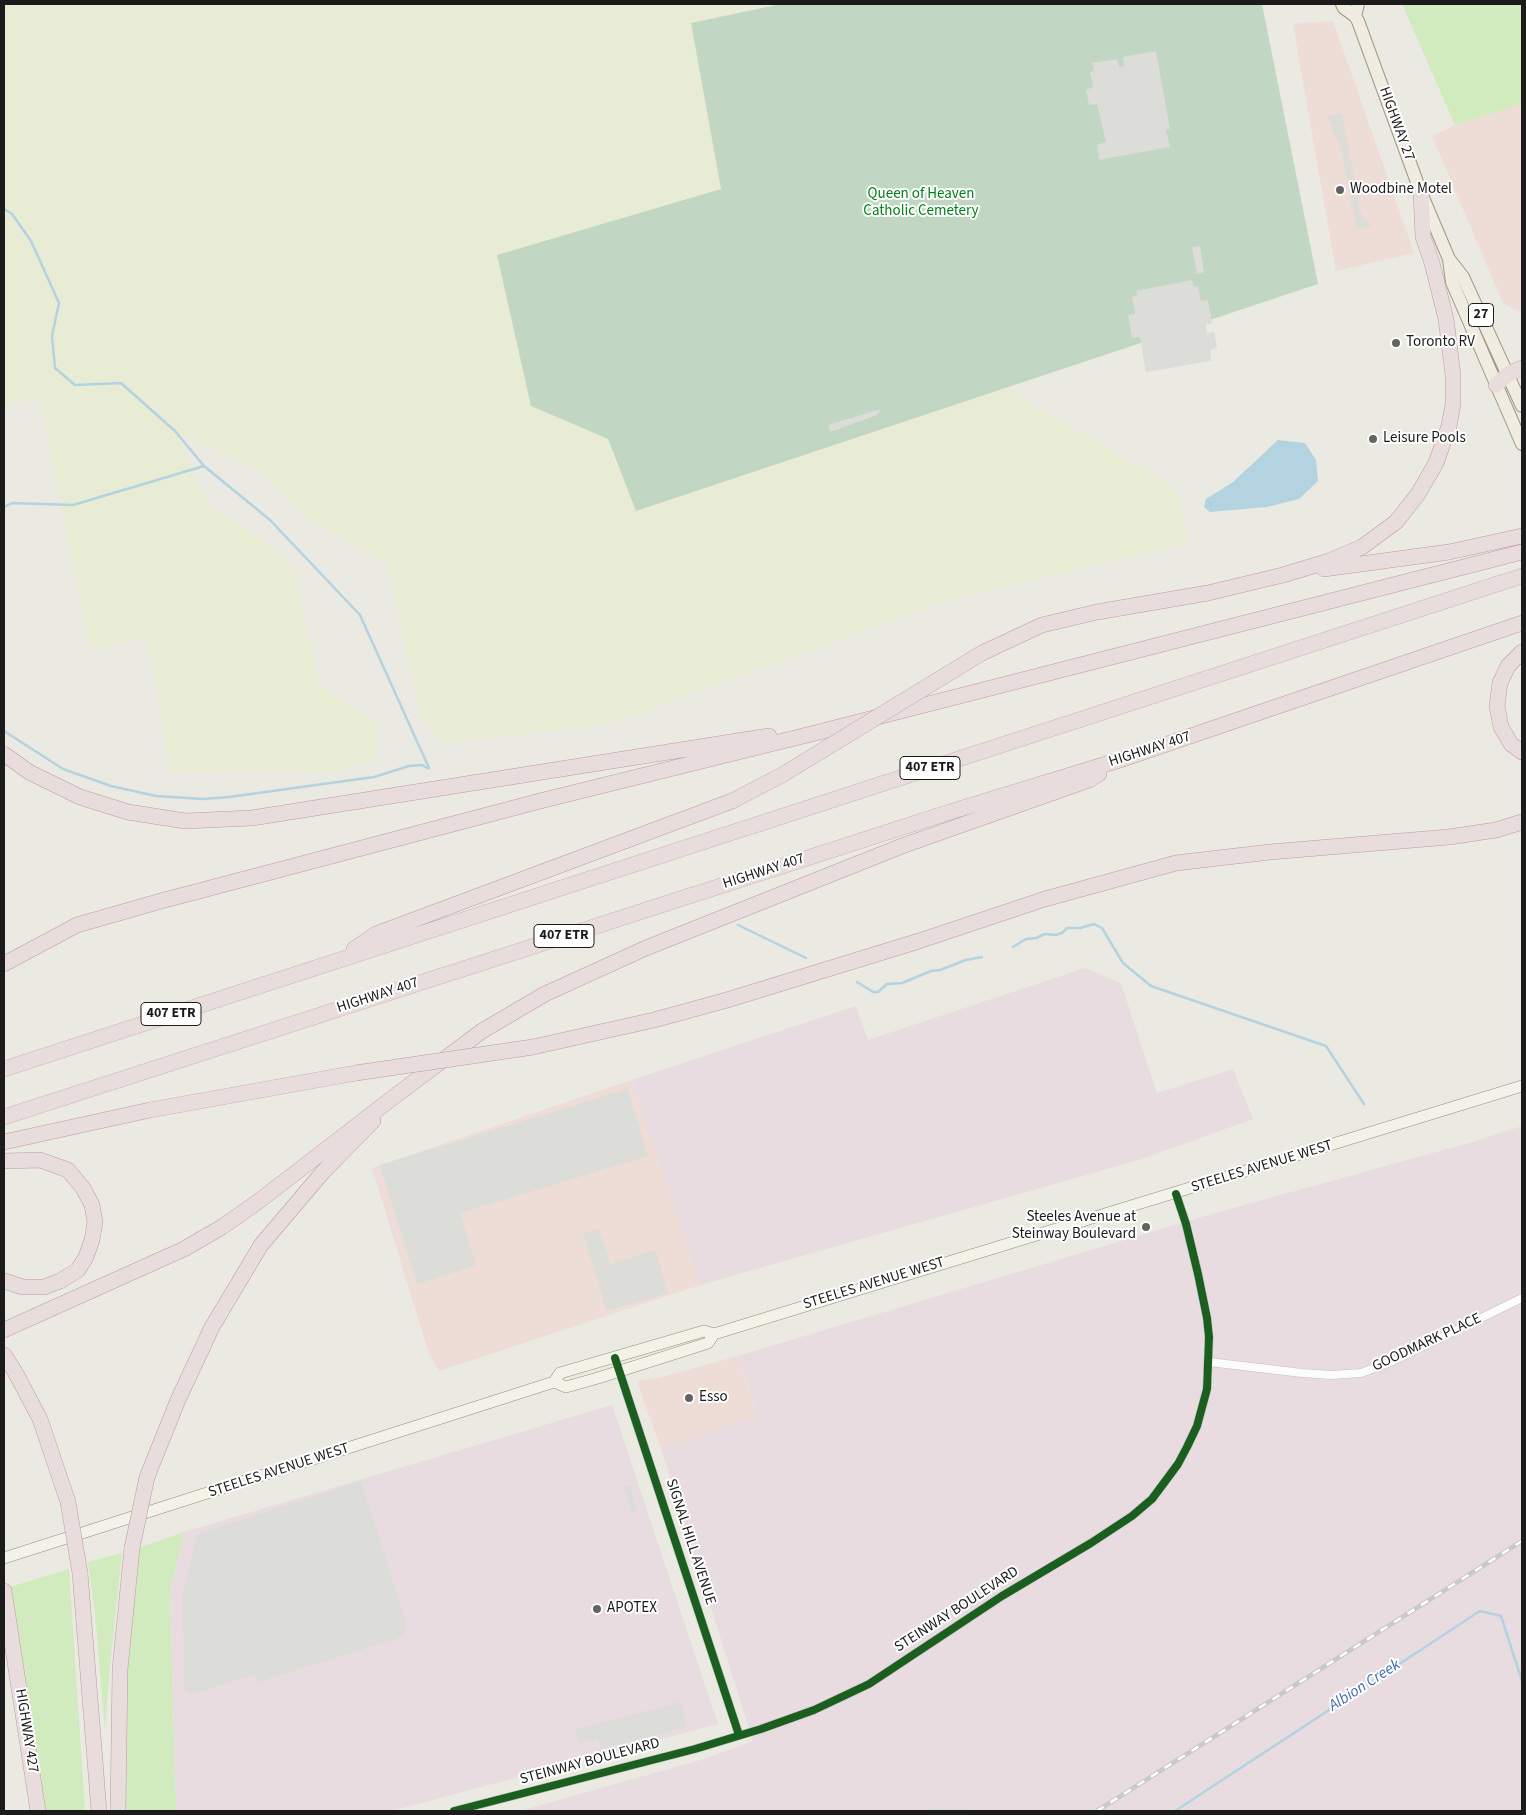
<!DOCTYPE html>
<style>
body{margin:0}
#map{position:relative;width:1526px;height:1815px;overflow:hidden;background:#eae9e2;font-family:"Source Sans 3",sans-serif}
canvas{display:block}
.frame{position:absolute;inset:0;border:5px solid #1b1b1b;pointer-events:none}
</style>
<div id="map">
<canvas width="1526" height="1815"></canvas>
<div class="frame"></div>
</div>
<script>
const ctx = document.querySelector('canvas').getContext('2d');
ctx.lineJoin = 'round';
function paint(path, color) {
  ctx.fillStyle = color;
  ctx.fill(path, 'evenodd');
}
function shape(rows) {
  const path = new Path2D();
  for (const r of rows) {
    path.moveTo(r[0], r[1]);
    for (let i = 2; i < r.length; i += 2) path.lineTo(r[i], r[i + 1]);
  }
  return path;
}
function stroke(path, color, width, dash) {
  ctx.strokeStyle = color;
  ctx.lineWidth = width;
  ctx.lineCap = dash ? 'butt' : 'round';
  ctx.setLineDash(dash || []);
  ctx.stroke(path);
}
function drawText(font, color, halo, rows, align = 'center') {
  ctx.font = font + ' "Source Sans 3",sans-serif';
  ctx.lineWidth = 4;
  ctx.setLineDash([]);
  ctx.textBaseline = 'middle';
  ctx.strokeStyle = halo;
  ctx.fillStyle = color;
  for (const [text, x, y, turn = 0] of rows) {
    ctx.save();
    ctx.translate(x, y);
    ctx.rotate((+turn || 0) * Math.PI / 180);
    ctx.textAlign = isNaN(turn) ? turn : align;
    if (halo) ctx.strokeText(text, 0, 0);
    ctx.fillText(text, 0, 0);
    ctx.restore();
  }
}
paint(shape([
 [1333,21,1414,253,1336,271,1293,24],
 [1522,104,1522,314,1503,303,1432,136,1455,125],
 [632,1080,700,1285,439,1371,429,1354,372,1168],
 [738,1356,757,1417,661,1449,637,1381,662,1377]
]), '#eedcd6');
paint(shape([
 [1085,968,1121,983,1157,1093,1233,1069,1253,1119,1139,1160,700,1285,632,1080,856,1006,868,1040],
 [1522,1126,1522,1811,520,1811,704,1759,753,1741,661,1449,757,1416,738,1356,1201,1217,1469,1143],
 [612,1405,718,1724,391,1811,176,1811,170,1593,184,1532]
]), '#e8dce1');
paint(shape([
 [4,4,781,4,691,23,722,189,497,255,531,406,608,439,636,511,1005,387,1177,489,1190,543,947,601,607,725,440,744,421,715,386,563,303,517,258,471,175,432,210,507,248,529,293,565,319,684,374,722,379,757,338,772,171,773,147,639,90,650,39,398,4,408]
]), '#e9ecd4');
paint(shape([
 [1402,4,1522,4,1522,104,1455,125],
 [184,1532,170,1593,176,1811,126,1811,127,1666,139,1548],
 [122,1553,110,1667,105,1732,95,1613,88,1562],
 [69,1569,85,1811,43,1811,10,1587]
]), '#d2ebbe');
paint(shape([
 [781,4,1262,4,1318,284,636,511,608,439,531,406,497,255,721,189,691,23]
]), '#c1d7c3');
paint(shape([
 [1156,51,1170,129,1166,129,1170,147,1099,160,1097,145,1106,142,1097,104,1089,105,1086,90,1093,87,1090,72,1094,71,1092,63,1117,59,1119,67,1124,66,1123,57],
 [1342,113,1361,214,1371,227,1356,229,1341,149,1327,116],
 [1200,246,1204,272,1197,274,1192,247],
 [1192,280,1194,287,1198,286,1201,301,1208,300,1212,323,1206,325,1207,333,1214,332,1217,348,1210,350,1211,361,1146,372,1140,337,1132,338,1128,315,1135,314,1132,297,1137,296,1136,291],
 [881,409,877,415,830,432,828,425],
 [628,1089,648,1156,460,1213,476,1266,417,1284,380,1165],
 [599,1229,610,1264,655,1250,668,1293,607,1311,583,1234],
 [361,1481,406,1623,407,1626,403,1635,398,1638,258,1682,255,1674,193,1694,186,1692,184,1688,183,1593,197,1534],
 [630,1485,637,1511,631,1513,624,1487],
 [681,1702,687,1727,601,1749,598,1739,578,1743,575,1729]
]), '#dcdcd9');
paint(shape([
 [1278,440,1305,443,1316,460,1318,481,1299,499,1267,507,1210,512,1204,507,1206,499,1233,482]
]), '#b3d3e0');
stroke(shape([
 [4,209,12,214,31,241,59,303,52,336,55,368,75,385,121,383,175,431,204,466,270,520,360,615,429,768],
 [4,507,12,503,73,505,204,466],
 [4,731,63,769,111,786,156,796,203,799,229,797,374,777,409,766,422,765,427,768],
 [738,925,806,958],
 [1013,947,1026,939,1036,938,1045,934,1056,935,1062,933,1067,928,1080,928,1094,924,1102,928,1123,963,1151,986,1326,1046,1364,1104],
 [857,982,873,992,878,992,887,984,902,983,931,971,940,970,966,960,982,957],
 [929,1811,971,1811],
 [1175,1811,1480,1611,1501,1616,1522,1681]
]), '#b3d3e0', 2.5);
const minor = shape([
 [615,1358,739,1735],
 [1209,1362,1302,1373,1331,1375,1361,1373,1393,1361,1522,1298],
 [454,1811,695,1749,761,1729,814,1710,869,1684,1002,1596,1091,1543,1132,1516,1152,1499,1178,1464,1187,1447,1197,1426,1207,1389,1209,1337,1207,1318,1198,1274,1186,1224,1176,1194]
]);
const secondary = shape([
 [554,1382,566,1387,598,1378,708,1343,714,1334],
 [4,1558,554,1382,560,1373,704,1331,714,1334,1522,1086]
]);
const primary = shape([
 [1342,4,1344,8,1355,16,1358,21,1421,193,1449,259,1452,282,1522,444],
 [1355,16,1358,4],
 [1449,259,1463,277,1522,406]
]);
const motorway = shape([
 [1496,385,1508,374,1522,368],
 [1324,569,1449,552,1522,536],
 [1522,652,1508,666,1500,683,1497,706,1501,727,1511,744,1522,752],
 [982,653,1042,625,1097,612,1208,593,1283,575,1329,561,1362,547,1396,522,1418,494,1436,463,1449,426,1453,404,1453,375,1446,319,1432,263,1423,237,1421,193],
 [4,754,29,772,80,797,128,812,185,821,252,818,769,736],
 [354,949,376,934,732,801,782,775],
 [4,964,77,925,161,901,540,801,811,734,1522,552],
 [533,1047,654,1020,727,1000,919,941,1045,899,1176,863,1270,852,1449,837,1496,830,1522,822],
 [4,1069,1522,576],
 [4,1117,953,811,1126,758,1522,623],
 [4,1142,150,1110,356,1073],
 [4,1161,40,1160,68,1170,83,1188,92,1205,95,1222,92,1240,86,1257,78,1270,60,1281,44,1287,23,1287,4,1281],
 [4,1330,184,1249,222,1227,259,1201,395,1096,482,1031,545,994,646,948,902,846,1089,780,1099,774],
 [4,1355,14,1370,40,1419,68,1502],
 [147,1477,178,1400,212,1327,261,1245,323,1172,373,1121],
 [80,1573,99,1811],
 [4,1591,38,1811],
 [118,1811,120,1669,132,1548]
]);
stroke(minor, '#c2c2bf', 9);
stroke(secondary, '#90947b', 12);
stroke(primary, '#a09880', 14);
stroke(motorway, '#c19aa0', 16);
stroke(minor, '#fcfcfb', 8);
stroke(secondary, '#f2f2e8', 11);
stroke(primary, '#f0ece2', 12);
stroke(motorway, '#e9dcdc', 15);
const rail = shape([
 [1097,1811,1522,1541]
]);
stroke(rail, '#c9c9c8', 4.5);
stroke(rail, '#fff', 2.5, [8]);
const motorwayBridge = shape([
 [782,775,982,653],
 [356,1073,533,1047],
 [68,1502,80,1573],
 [132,1548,147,1477]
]);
stroke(motorwayBridge, '#c19aa0', 16, []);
stroke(motorwayBridge, '#e9dcdc', 15);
stroke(shape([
 [615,1358,739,1735],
 [454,1811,695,1749,761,1729,814,1710,869,1684,1002,1596,1091,1543,1132,1516,1152,1499,1178,1464,1187,1447,1197,1426,1207,1389,1209,1337,1207,1318,1198,1274,1186,1224,1176,1194]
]), '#1b5e20', 8);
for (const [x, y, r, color] of [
 [1340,190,5,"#636361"],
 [1396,343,5,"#636361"],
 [1373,439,5,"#636361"],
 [1146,1227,5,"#636361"],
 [689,1398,5,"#636361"],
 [597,1609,5,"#636361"]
]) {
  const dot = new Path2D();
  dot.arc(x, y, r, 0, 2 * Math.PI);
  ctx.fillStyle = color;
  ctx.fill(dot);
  stroke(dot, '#fff', 2);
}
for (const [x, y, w] of [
 [1481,315,25],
 [930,768,60],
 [564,936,60],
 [171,1014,60]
]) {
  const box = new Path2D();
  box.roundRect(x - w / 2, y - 11.5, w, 23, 4);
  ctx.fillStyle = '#fff';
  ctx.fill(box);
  stroke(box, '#1b1b1b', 1);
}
drawText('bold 14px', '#1b1b1b', null, [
 ["27",1481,315],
 ["407 ETR",930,768],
 ["407 ETR",564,936],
 ["407 ETR",171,1014]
]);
drawText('15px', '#1b1b1b', '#fff', [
 ["HIGHWAY 27",1396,124,70],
 ["HIGHWAY 407",1150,750,-18],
 ["HIGHWAY 407",764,872,-18],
 ["HIGHWAY 407",378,996,-18],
 ["STEELES AVENUE WEST",1262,1167,-17],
 ["STEELES AVENUE WEST",874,1284,-17],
 ["GOODMARK PLACE",1427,1343,-25],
 ["STEELES AVENUE WEST",279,1471,-18],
 ["SIGNAL HILL AVENUE",690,1542,72],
 ["STEINWAY BOULEVARD",957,1610,-33],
 ["HIGHWAY 427",26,1731,81],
 ["STEINWAY BOULEVARD",590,1762,-15]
]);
drawText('15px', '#1b1b1b', '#fff', [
 ["Woodbine Motel",1350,190],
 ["Toronto RV",1406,343],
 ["Leisure Pools",1383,439],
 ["Steeles Avenue at",1136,1218,"right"],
 ["Steinway Boulevard",1136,1235,"right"],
 ["Esso",699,1398],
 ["APOTEX",607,1609]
], 'left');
drawText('15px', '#037f19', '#fff', [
 ["Queen of Heaven",921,195],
 ["Catholic Cemetery",921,212]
]);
drawText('italic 16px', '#426fb0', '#fff', [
 ["Albion Creek",1365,1686,-33]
]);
</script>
